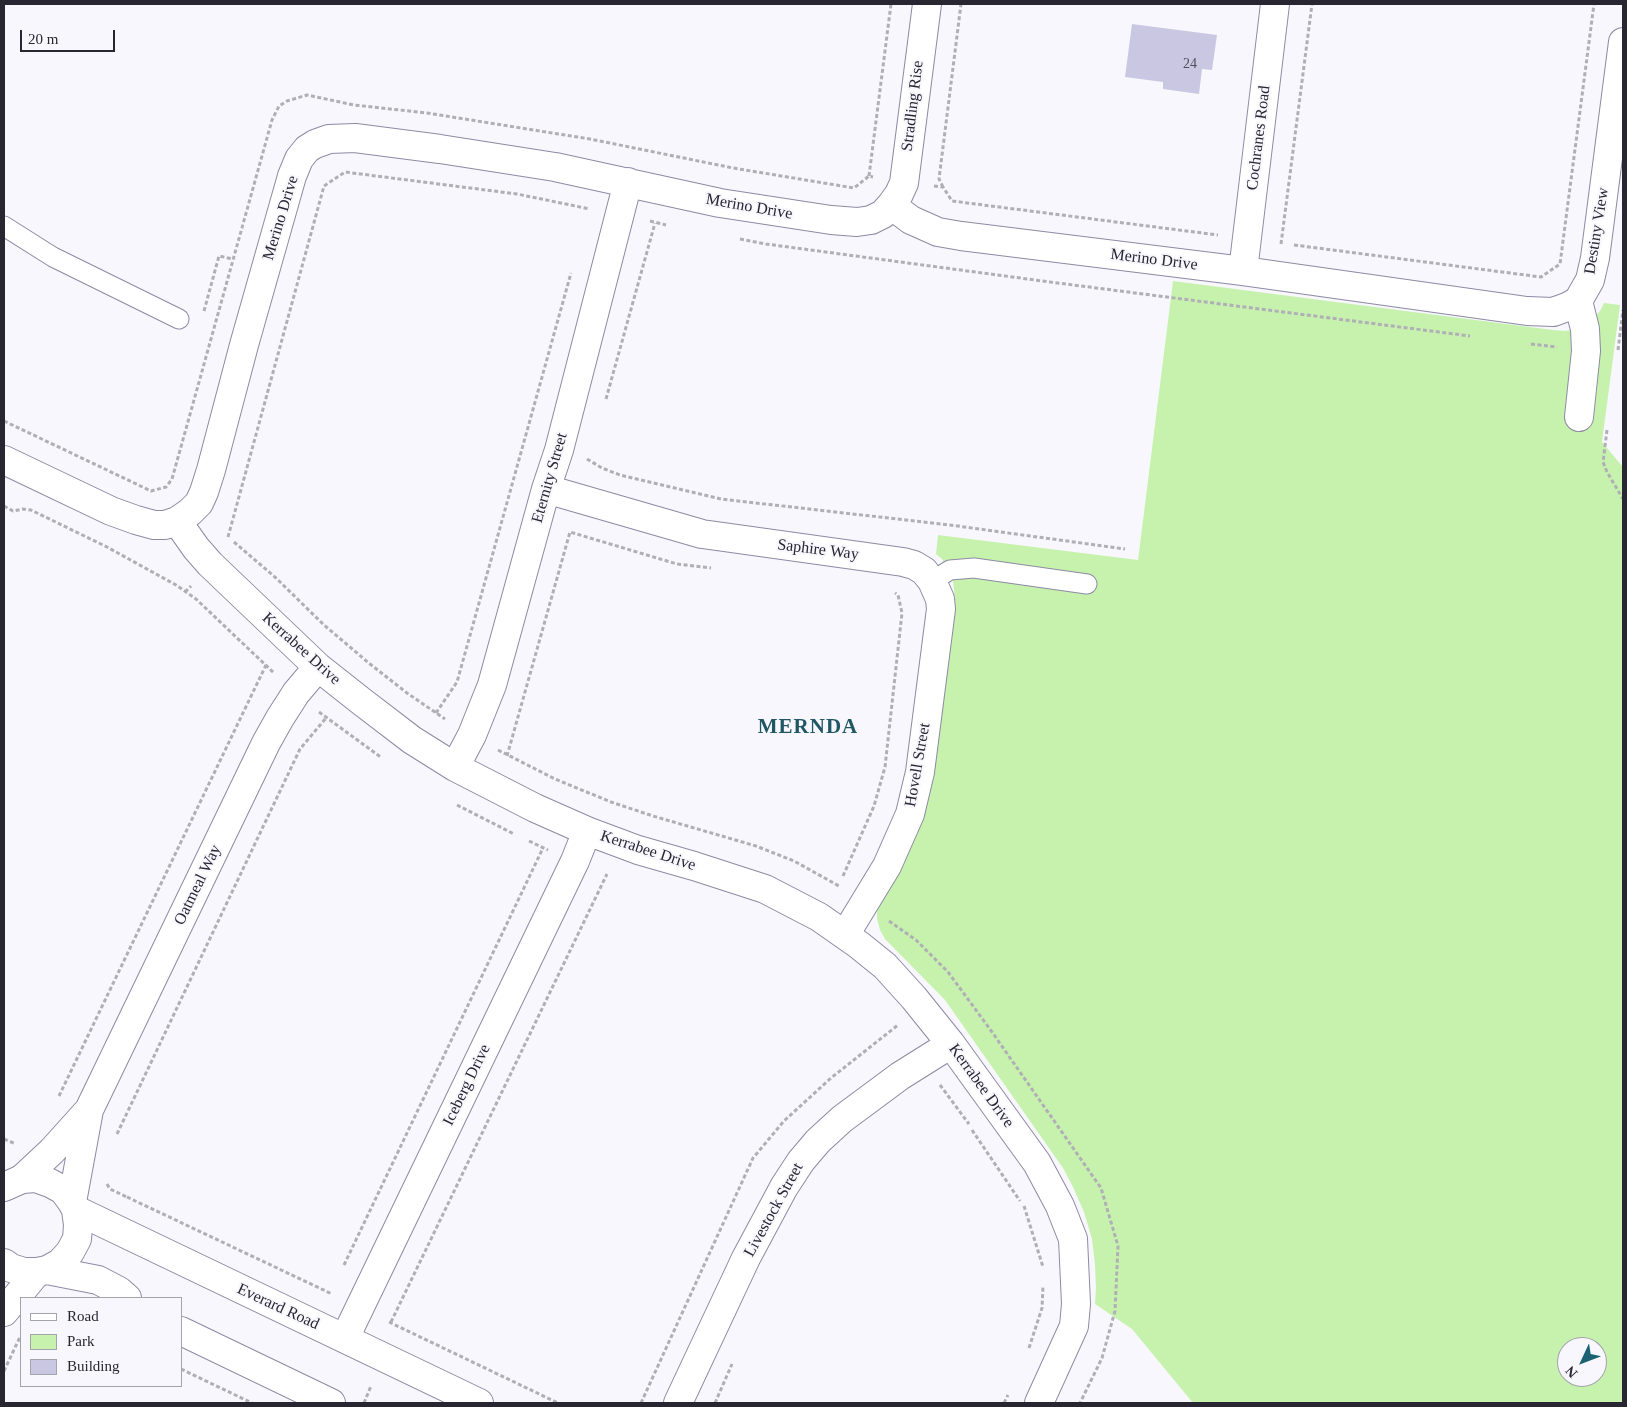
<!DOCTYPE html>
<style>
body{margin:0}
#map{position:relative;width:1627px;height:1407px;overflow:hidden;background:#f8f7fd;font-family:Georgia,serif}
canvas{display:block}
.frame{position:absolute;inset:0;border:5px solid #272631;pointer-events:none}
.legend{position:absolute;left:20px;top:1297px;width:162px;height:90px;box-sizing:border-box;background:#f8f7fd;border:1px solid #a4a3ab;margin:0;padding:6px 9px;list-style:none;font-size:15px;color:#272631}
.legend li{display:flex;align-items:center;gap:10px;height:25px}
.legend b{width:25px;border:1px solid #a4a3ab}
.north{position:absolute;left:1557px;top:1337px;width:50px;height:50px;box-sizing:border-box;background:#f8f7fd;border:1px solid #a4a3ab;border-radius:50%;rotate:227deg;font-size:14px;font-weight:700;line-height:20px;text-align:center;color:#272631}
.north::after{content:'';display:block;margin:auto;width:18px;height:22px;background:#1b6272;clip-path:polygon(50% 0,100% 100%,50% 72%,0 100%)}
.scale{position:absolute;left:20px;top:30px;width:95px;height:22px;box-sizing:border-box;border:2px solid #272631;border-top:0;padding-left:6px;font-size:15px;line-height:18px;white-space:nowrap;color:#272631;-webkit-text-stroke:4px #f8f7fd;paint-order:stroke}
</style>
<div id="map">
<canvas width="1627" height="1407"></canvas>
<div class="frame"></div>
<ul class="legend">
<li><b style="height:6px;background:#fff"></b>Road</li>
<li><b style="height:14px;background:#c7f2ae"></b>Park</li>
<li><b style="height:14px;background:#cac7e2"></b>Building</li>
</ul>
<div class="north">N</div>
<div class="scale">20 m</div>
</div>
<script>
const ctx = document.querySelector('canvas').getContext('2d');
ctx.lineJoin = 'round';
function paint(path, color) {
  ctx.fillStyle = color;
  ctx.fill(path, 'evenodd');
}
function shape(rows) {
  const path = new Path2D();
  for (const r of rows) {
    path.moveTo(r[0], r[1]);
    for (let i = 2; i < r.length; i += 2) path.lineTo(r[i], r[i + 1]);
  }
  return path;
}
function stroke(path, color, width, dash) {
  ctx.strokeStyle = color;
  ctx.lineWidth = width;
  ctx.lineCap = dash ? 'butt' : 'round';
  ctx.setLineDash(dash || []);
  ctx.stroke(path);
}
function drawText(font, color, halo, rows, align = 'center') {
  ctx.font = font + ' Georgia,serif';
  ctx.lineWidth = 4;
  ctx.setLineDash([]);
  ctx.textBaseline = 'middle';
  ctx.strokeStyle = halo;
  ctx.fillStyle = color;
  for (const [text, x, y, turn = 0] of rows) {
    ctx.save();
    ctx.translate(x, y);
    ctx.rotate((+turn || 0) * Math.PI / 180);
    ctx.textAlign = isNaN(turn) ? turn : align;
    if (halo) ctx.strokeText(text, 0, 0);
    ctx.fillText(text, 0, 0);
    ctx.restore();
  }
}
paint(shape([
 [1173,281,1553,330,1566,331,1581,327,1591,321,1600,311,1604,303,1620,305,1602,442,1623,467,1623,1403,1193,1403,1132,1329,1095,1304,1096,1288,1095,1265,1092,1239,1084,1212,1073,1187,1063,1168,945,1000,885,939,880,930,877,919,877,909,932,773,955,605,954,589,952,576,942,559,936,554,938,535,1138,560],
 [1567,1347,1597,1347,1597,1377,1567,1377]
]), '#c7f2ae');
paint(shape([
 [1132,24,1217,35,1212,70,1202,69,1199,94,1163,89,1163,82,1125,77]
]), '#cac7e2');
const service = shape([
 [4,226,53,257,179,319],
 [932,581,950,570,974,568,1087,584]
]);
const minor = shape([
 [891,205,911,220,938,232,961,236,1243,271,1527,311,1553,312,1567,307,1578,301,1590,280,1595,258,1623,42],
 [1243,271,1275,4],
 [1578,301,1585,329,1586,351,1579,417],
 [4,460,111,511,136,520,154,525,165,525,177,521,196,548,210,564,318,667,361,701,412,740,455,767,535,808,587,831,638,850,694,866,765,889,819,917,859,945,885,966,914,998,951,1044,1037,1163,1060,1206,1073,1239,1076,1304,1074,1326,1039,1403],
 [546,489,702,534,903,562,914,565,924,571,932,581,940,599,941,609,920,772,910,814,887,866,845,935],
 [177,521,190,512,199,503,204,492,211,470,244,345,292,176,299,159,307,149,315,144,329,139,355,138,440,149,555,167,720,203,831,220,857,222,871,220,883,214,891,205,899,194,904,183,927,4],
 [455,767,472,735,492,685,546,489,559,450,628,182],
 [22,1179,52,1151,89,1110,266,743,280,718,296,693,318,667],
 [72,1202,89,1110],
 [4,1312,37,1272],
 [345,1338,575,861,587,831],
 [678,1403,746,1258,784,1187,801,1161,818,1141,842,1119,900,1076,951,1044]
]);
const tertiary = shape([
 [4,1187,22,1179,36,1178,50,1183,63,1190,72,1202,76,1210,78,1225,77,1239,70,1252,60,1263,47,1270,37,1272,24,1272,11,1268,4,1263],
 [76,1210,479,1403],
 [47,1270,98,1280,119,1291,127,1298],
 [181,1331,331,1403]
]);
stroke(service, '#8d8aa4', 21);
stroke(minor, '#8d8aa4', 30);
stroke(tertiary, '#8d8aa4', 30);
stroke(shape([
 [869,176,891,4],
 [934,186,943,187,952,201,1218,235],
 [943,187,939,179,961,4],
 [650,221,666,225],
 [740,239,766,244,1050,282,1470,336],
 [1281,244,1312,4],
 [1294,245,1541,277,1560,264,1594,4],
 [204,311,219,256,233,259],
 [1531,344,1557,347],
 [1618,350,1623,310],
 [606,399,655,223],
 [4,421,151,491,166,487,172,479,272,120,279,106,287,101,307,95,354,105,427,113,590,139,733,168,854,188,869,176,873,177],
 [1607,430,1603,462,1607,472,1623,499],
 [587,459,602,468,620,475,721,499,950,525,1125,549],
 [4,506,13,511,23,509,31,510,107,547,176,585,196,599,274,673],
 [228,537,324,186,345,172,517,194,590,209],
 [234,542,276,578,324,625,370,664,407,693,445,719],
 [185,592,191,586],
 [319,712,382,758],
 [436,713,457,682,571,273],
 [498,750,555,779,611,802,653,816,756,846,794,861,839,886],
 [507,756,570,532,677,564,711,568],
 [457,805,514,834],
 [529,841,548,850],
 [843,876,874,806,885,767,902,613,898,595,895,593],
 [889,921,916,940,948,972,992,1032,1101,1188,1118,1246,1115,1311,1102,1358,1080,1403],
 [940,1085,969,1124],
 [59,1096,266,665],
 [972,1130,1020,1201],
 [117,1134,300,749,326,718],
 [4,1139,16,1144],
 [107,1184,110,1189,127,1197,126,1198],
 [127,1197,332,1294],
 [1024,1206,1043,1267],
 [344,1265,543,848],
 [389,1322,558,1403],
 [391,1322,607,874],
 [1029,1348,1042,1308,1043,1286],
 [181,1369,252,1403],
 [4,1371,20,1337],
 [364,1403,371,1386],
 [641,1403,753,1158,784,1121,831,1078,898,1025],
 [715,1403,732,1364],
 [1004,1403,1008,1395]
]), '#b0afb6', 3, [4, 2.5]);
stroke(service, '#fff', 19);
stroke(minor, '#fff', 28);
stroke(tertiary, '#fff', 28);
drawText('14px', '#504e5d', null, [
 ["24",1190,64]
]);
drawText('16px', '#272631', '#f8f7fd', [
 ["Stradling Rise",913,106,-83],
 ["Cochranes Road",1259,138,-83],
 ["Merino Drive",749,207,10],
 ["Merino Drive",281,218,-73],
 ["Destiny View",1597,231,-81],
 ["Merino Drive",1154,260,7],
 ["Eternity Street",550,478,-74],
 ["Saphire Way",818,550,7],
 ["Kerrabee Drive",301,649,42],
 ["Hovell Street",918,765,-80],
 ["Kerrabee Drive",648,851,18],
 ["Oatmeal Way",198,885,-64],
 ["Iceberg Drive",467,1085,-64],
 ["Kerrabee Drive",981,1086,54],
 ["Livestock Street",774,1210,-61],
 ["Everard Road",278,1307,25]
]);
ctx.letterSpacing = '1px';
drawText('bold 21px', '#215764', '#f8f7fd', [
 ["MERNDA",808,728]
]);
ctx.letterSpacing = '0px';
</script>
